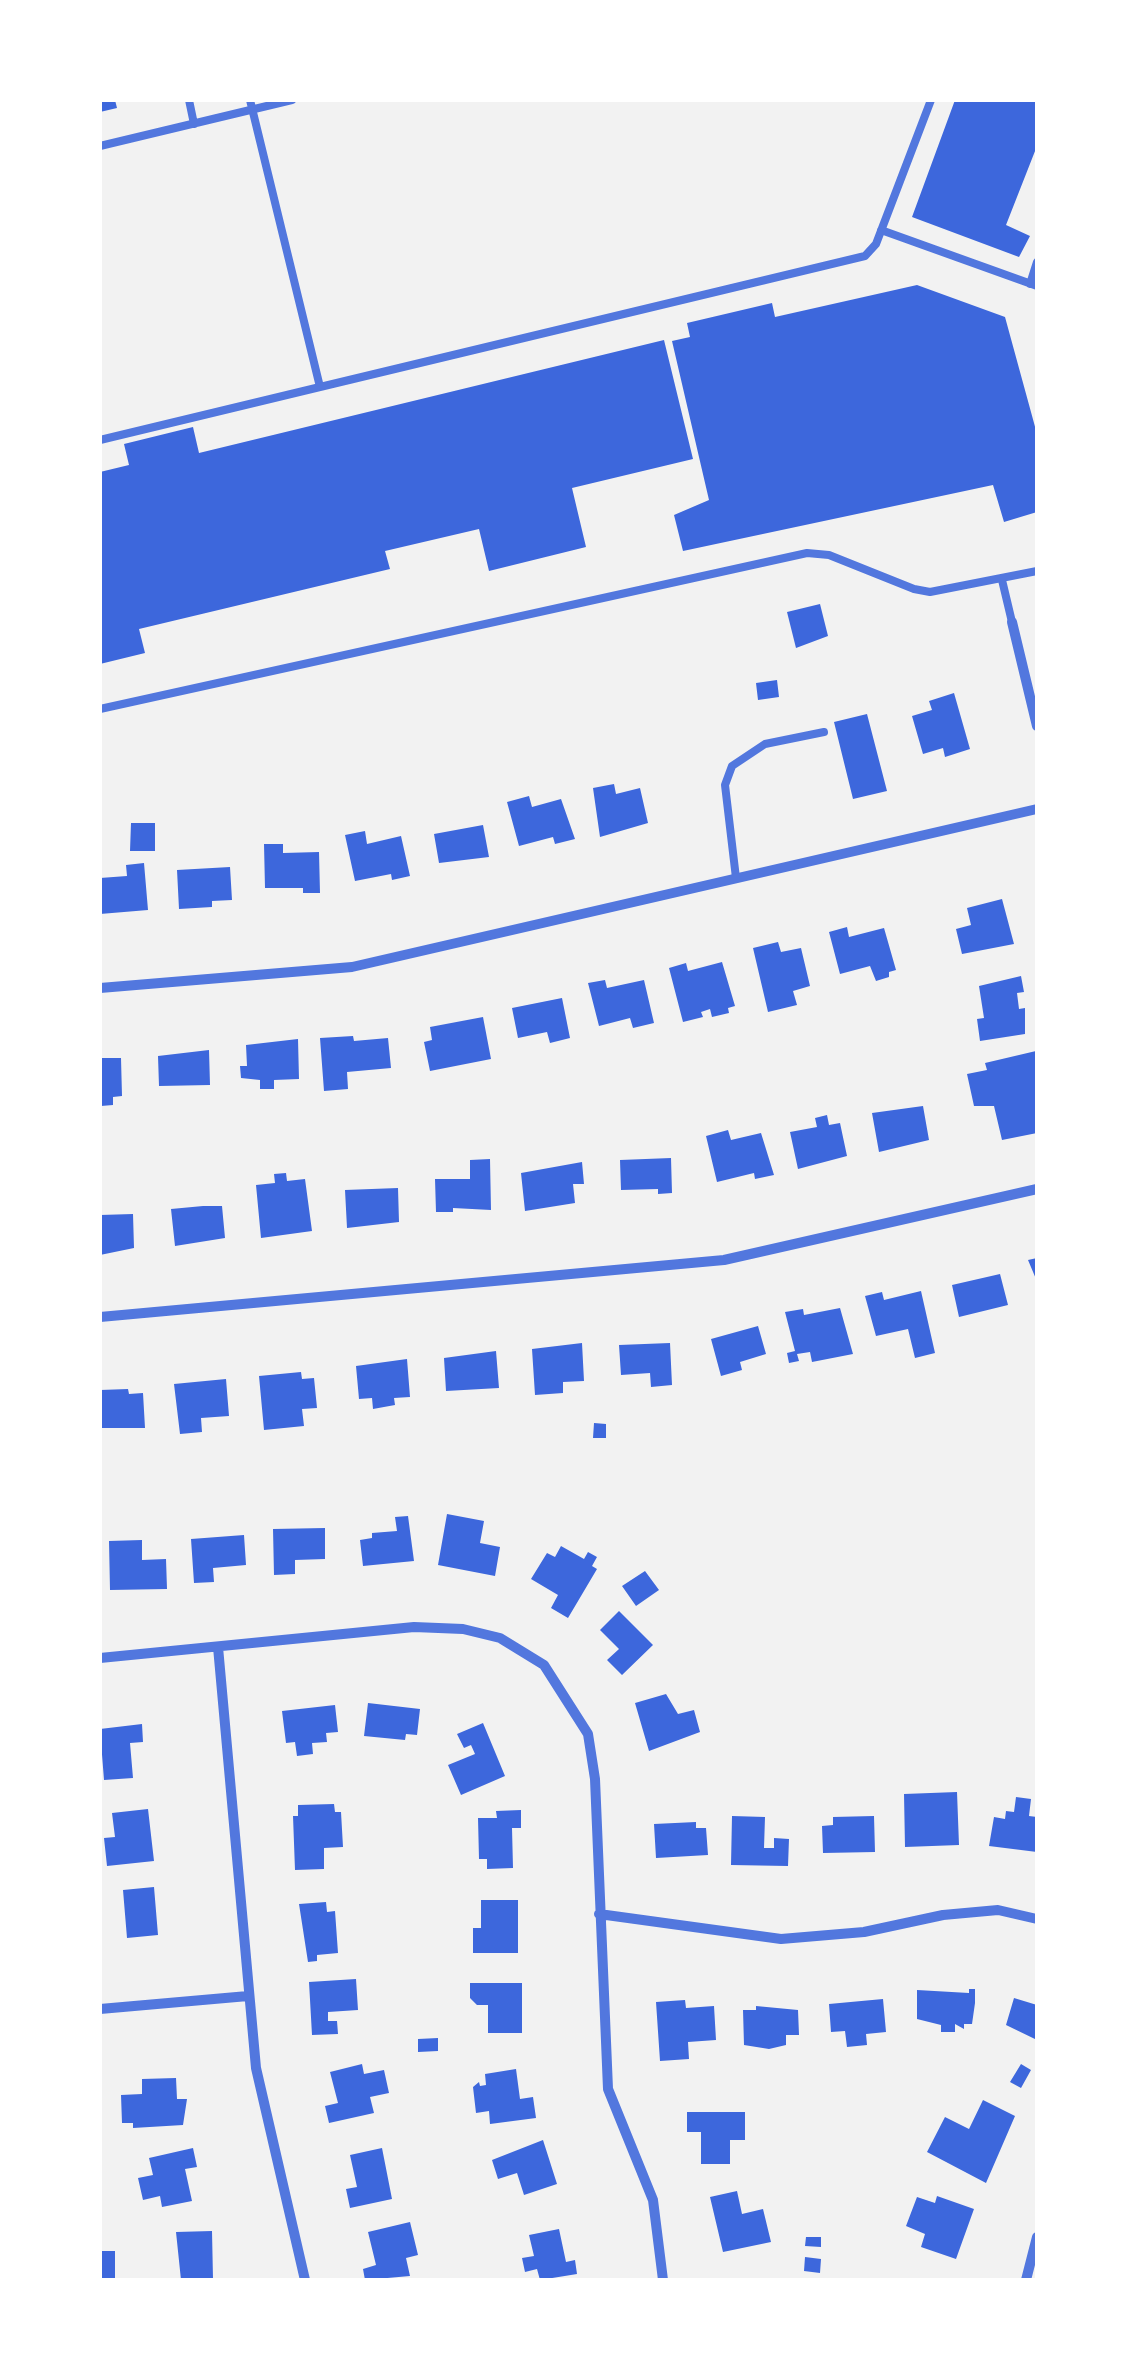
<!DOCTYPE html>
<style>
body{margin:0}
#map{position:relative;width:1137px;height:2380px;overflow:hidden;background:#f2f2f2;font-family:"Nunito Sans",sans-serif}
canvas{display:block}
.frame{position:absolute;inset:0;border:102px solid #fff;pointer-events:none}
</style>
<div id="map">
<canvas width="1137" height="2380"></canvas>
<div class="frame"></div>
</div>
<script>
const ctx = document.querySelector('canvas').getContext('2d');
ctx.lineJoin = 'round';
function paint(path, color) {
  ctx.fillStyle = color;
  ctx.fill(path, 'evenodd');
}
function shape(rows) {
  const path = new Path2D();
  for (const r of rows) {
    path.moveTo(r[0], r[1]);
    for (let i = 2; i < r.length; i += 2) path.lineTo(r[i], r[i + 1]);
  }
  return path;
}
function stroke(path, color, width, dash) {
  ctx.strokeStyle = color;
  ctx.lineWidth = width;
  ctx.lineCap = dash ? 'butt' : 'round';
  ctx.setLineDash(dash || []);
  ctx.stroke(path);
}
paint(shape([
 [100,100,115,100,117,108,100,112],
 [955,100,1037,100,1037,146,1006,225,1030,236,1019,257,912,217],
 [917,285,1005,317,1037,434,1037,512,1004,522,993,485,683,551,674,515,709,500,672,341,690,337,687,323,772,303,775,317],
 [664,340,693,459,572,488,586,547,489,571,479,529,385,551,390,569,139,629,145,653,100,664,100,472,129,465,124,444,193,427,199,453],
 [820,604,828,636,796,648,787,612],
 [777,680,779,697,758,700,756,683],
 [954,693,970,749,945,757,943,748,923,754,912,716,932,710,929,701],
 [867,714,887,791,853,799,834,722],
 [614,784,616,794,640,788,648,823,600,837,593,788],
 [529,796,532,807,561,799,575,839,555,844,553,837,519,846,507,802],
 [131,823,155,823,155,851,130,851],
 [483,825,489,857,439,863,434,834],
 [365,831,367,844,401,836,410,876,392,880,391,874,355,881,345,835],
 [264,844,283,844,283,853,319,852,320,893,303,893,303,888,265,888],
 [144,863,148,910,100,914,100,878,127,876,126,865],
 [230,867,232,900,212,901,212,907,179,909,177,870],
 [1002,899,1014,944,962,954,956,929,971,925,967,908],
 [847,927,849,937,884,928,896,970,889,972,889,977,876,981,870,966,840,974,829,932],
 [778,942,781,952,801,948,810,986,793,991,797,1005,768,1012,753,948],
 [722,962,735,1006,728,1008,729,1013,712,1017,710,1009,701,1012,703,1017,683,1022,669,968,686,963,688,971],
 [1021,976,1024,992,1017,993,1019,1009,1025,1008,1025,1034,980,1041,977,1019,984,1018,979,986],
 [605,980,607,988,644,980,654,1023,633,1028,630,1018,599,1026,588,983],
 [562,998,570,1038,550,1043,547,1032,518,1038,512,1008],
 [483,1017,491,1059,430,1071,424,1042,432,1040,430,1027],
 [353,1036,354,1041,388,1038,391,1068,347,1072,348,1089,324,1091,320,1038],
 [298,1039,299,1079,274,1080,274,1089,260,1089,260,1080,241,1078,240,1066,247,1066,246,1045],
 [209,1050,210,1085,159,1086,158,1056],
 [1036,1051,1037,1133,1002,1140,994,1106,974,1106,967,1074,987,1070,985,1063],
 [100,1058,121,1058,122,1096,113,1097,113,1105,101,1106],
 [923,1106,929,1140,879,1152,872,1113],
 [827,1115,829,1125,840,1123,847,1156,798,1169,790,1132,817,1127,815,1118],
 [728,1130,731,1140,761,1133,774,1175,755,1179,754,1173,717,1182,706,1136],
 [671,1158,672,1193,658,1194,658,1189,621,1190,620,1160],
 [490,1159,491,1210,453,1208,453,1212,436,1212,435,1179,470,1179,470,1160],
 [582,1162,584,1184,573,1184,575,1203,525,1211,521,1173],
 [286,1173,287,1181,305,1179,312,1231,261,1238,256,1185,275,1183,274,1174],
 [398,1188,399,1222,347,1228,345,1190],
 [203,1206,222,1206,225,1238,175,1246,171,1209],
 [133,1214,134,1248,100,1255,100,1215],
 [1037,1258,1037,1279,1036,1279,1028,1260],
 [1000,1274,1008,1305,959,1317,952,1285],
 [921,1291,935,1353,915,1358,908,1329,876,1336,865,1296,882,1292,884,1300],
 [840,1308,853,1354,812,1362,810,1352,797,1354,799,1361,789,1363,787,1353,795,1351,785,1312,803,1309,804,1315],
 [758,1326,766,1354,740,1362,742,1370,721,1376,711,1339],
 [582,1343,584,1381,563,1382,563,1393,535,1395,532,1349],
 [670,1343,672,1385,651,1387,650,1373,621,1375,619,1345],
 [496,1351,499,1388,446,1391,444,1358],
 [407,1359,410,1397,394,1398,395,1405,373,1409,372,1398,359,1399,356,1366],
 [301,1372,302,1379,314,1378,317,1408,302,1409,304,1426,264,1430,259,1376],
 [226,1379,229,1416,201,1418,202,1432,180,1434,174,1384],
 [128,1389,129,1394,143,1393,145,1428,100,1428,100,1390],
 [594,1423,606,1424,606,1438,593,1438],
 [447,1514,484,1521,480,1543,500,1547,495,1576,438,1565],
 [408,1516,414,1561,363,1566,360,1540,372,1538,372,1533,397,1531,395,1517],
 [325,1528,325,1559,295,1560,295,1574,274,1575,273,1529],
 [244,1535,246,1565,213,1568,214,1582,194,1583,191,1539],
 [142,1540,142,1560,166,1559,167,1589,110,1590,109,1541],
 [561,1546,584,1559,588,1552,597,1557,592,1566,597,1569,568,1618,551,1608,558,1595,531,1579,547,1553,555,1557],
 [645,1571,659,1590,636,1606,622,1586],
 [619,1611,653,1645,622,1675,607,1660,619,1649,600,1630],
 [666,1694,678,1714,694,1710,700,1732,649,1751,635,1703],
 [368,1703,420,1709,417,1735,406,1734,405,1740,364,1736],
 [335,1705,338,1732,326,1733,327,1742,312,1743,313,1754,297,1756,295,1742,286,1743,282,1711],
 [483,1723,505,1776,461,1795,448,1765,475,1754,471,1745,464,1748,457,1734],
 [142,1724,143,1742,130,1743,133,1778,104,1780,100,1729],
 [957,1792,959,1845,905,1847,904,1794],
 [1016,1797,1031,1799,1029,1816,1037,1817,1037,1852,989,1846,994,1817,1005,1819,1006,1811,1014,1812],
 [334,1804,335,1812,341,1812,343,1847,324,1848,324,1869,295,1870,293,1816,298,1816,298,1805],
 [148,1809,154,1861,107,1866,104,1838,115,1837,112,1813],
 [521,1810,521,1828,512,1828,513,1868,487,1869,487,1859,479,1859,478,1818,497,1818,496,1811],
 [732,1816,765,1817,764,1848,774,1848,774,1838,789,1839,788,1866,731,1865],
 [874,1816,875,1852,823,1853,822,1826,833,1825,833,1817],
 [696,1822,696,1828,706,1828,708,1855,656,1858,654,1824],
 [154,1887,158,1935,127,1938,123,1890],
 [481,1900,518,1900,518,1953,473,1953,473,1928,481,1928],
 [326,1902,327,1912,335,1911,338,1953,317,1955,317,1961,308,1962,299,1904],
 [356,1979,358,2010,328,2012,328,2021,337,2021,338,2034,312,2035,309,1982],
 [470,1983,522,1983,522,2033,488,2033,488,2005,477,2005,470,1998],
 [969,1989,975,1989,975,2003,972,2024,964,2024,964,2029,955,2024,955,2032,941,2032,941,2025,917,2019,917,1990,969,1993],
 [1014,1998,1037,2005,1037,2040,1006,2025],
 [883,1999,886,2032,866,2034,867,2045,847,2047,845,2031,831,2032,829,2004],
 [685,2000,686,2008,714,2006,716,2040,688,2042,689,2059,660,2061,656,2002],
 [756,2006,798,2010,799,2035,786,2035,786,2045,769,2049,744,2045,743,2010,756,2010],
 [438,2038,438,2051,418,2052,418,2039],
 [362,2064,364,2074,384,2070,389,2093,370,2097,374,2113,329,2123,325,2106,338,2103,330,2072],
 [1021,2064,1031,2070,1021,2088,1010,2082],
 [516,2069,520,2099,533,2097,536,2118,490,2124,489,2111,476,2113,473,2087,479,2082,480,2086,486,2085,485,2074],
 [176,2078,177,2099,187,2099,183,2125,133,2128,133,2123,122,2123,121,2095,142,2094,142,2079],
 [983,2100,1015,2116,986,2183,927,2152,945,2117,969,2129],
 [687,2112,745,2112,745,2140,730,2140,730,2164,701,2164,701,2132,687,2132],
 [543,2140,557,2184,524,2195,517,2173,498,2179,492,2160],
 [193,2148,197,2167,185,2169,192,2201,162,2207,160,2196,143,2200,138,2178,153,2175,149,2158],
 [382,2148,392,2199,350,2208,346,2189,357,2187,350,2155],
 [737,2191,742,2214,763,2209,771,2242,723,2252,710,2197],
 [937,2196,974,2209,956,2259,921,2247,925,2234,906,2226,917,2197,935,2203],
 [410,2222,418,2255,406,2258,410,2276,365,2280,363,2269,376,2265,368,2232],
 [559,2229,566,2262,575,2260,577,2274,540,2280,537,2269,525,2272,522,2258,534,2256,529,2235],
 [212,2231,213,2279,181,2280,176,2232],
 [806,2237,821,2237,821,2247,805,2246],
 [100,2251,115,2251,115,2280,100,2280],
 [805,2257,821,2259,820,2273,804,2271]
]), '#3d67dc');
stroke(shape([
 [189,100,194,124],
 [100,146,292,100],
 [881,230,1037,286],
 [1030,284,1037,262],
 [320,387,865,256,876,244,931,100],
 [100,440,320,387,250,100],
 [1002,580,1012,622],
 [100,709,807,553,829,555,914,589,930,592,1037,571],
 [736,878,725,785,732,766,765,744,824,732]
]), '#5277de', 8);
stroke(shape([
 [1012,622,1037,726],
 [100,988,352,967,1037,809],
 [100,1317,724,1260,1037,1189],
 [218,1647,256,2068,305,2280],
 [100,1658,414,1627,463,1629,500,1638,544,1665,588,1734,595,1779,608,2089,653,2200,663,2280],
 [599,1914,781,1939,864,1932,943,1915,998,1910,1037,1919],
 [100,2009,248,1996],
 [1026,2280,1037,2237]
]), '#5277de', 10);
</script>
